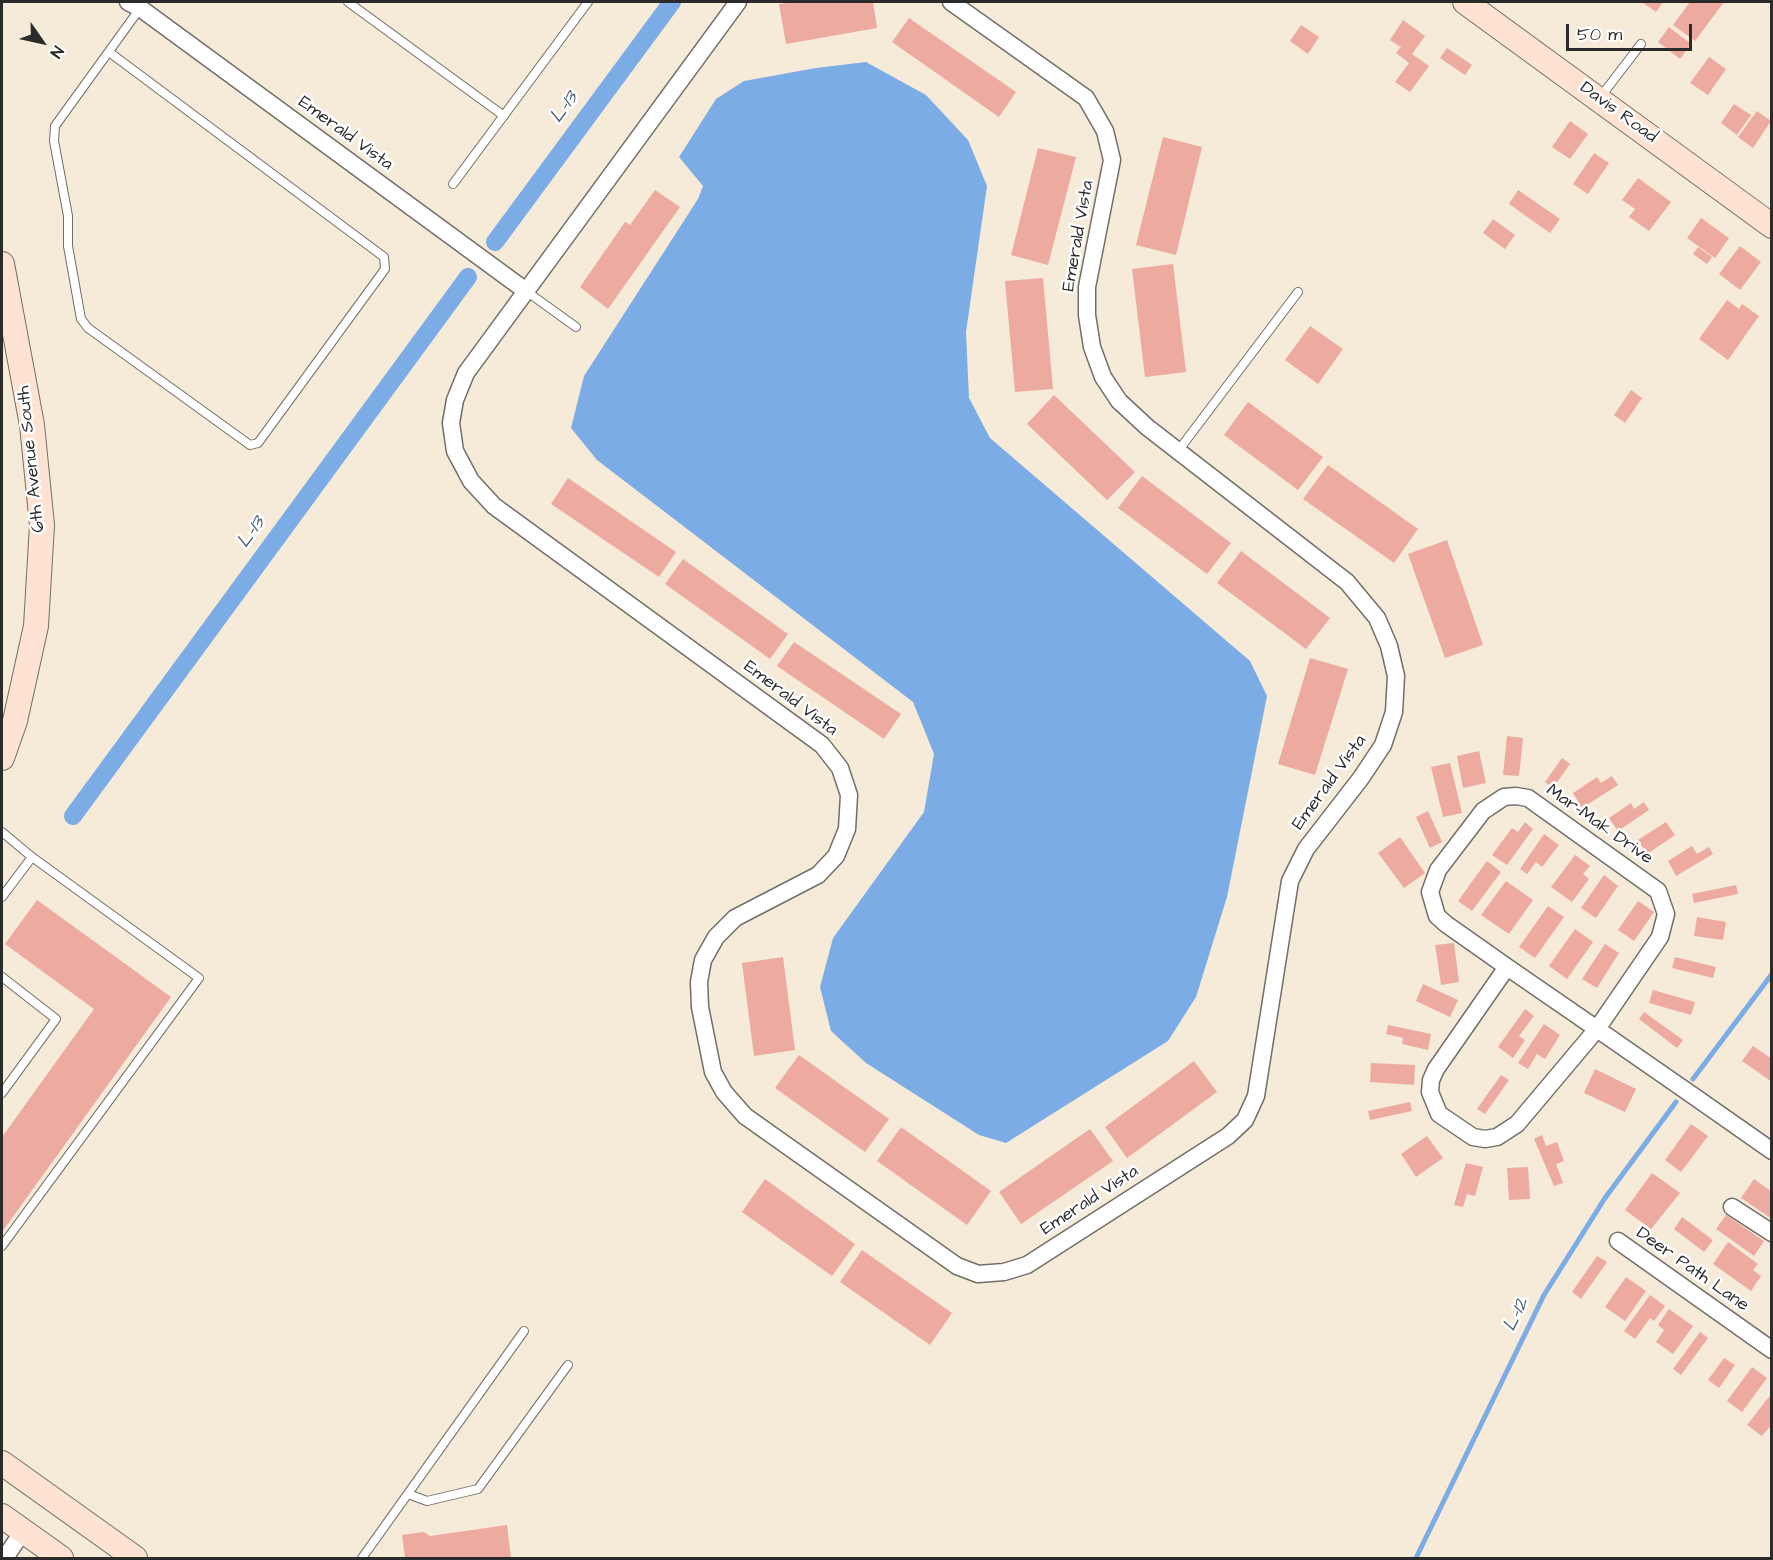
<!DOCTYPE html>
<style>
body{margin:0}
#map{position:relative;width:1773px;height:1560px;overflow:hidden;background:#f6ebd8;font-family:"Architects Daughter",sans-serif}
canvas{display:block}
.frame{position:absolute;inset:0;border:3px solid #2b2b2b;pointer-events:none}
.north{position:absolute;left:12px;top:12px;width:60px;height:60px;-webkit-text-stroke:4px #fff;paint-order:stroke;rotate:124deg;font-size:16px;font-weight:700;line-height:24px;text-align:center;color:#2b2b2b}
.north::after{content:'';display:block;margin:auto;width:21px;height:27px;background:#2b2b2b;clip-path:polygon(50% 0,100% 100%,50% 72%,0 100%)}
.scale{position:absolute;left:1566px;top:24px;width:126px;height:27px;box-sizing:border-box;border:3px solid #2b2b2b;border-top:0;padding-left:8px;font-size:18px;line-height:21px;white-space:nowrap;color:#2b2b2b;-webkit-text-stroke:4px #fff;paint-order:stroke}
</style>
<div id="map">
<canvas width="1773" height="1560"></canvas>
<div class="frame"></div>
<div class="north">N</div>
<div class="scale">50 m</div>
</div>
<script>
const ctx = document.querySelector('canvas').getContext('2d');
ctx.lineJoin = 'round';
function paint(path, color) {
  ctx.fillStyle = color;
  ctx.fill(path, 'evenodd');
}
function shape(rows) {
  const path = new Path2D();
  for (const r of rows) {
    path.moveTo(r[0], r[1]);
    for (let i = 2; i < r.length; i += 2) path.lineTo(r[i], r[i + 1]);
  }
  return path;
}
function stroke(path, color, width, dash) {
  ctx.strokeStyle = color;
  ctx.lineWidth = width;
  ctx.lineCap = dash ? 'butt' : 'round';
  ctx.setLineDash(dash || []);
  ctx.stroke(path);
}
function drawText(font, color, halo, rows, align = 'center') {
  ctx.font = font + ' "Architects Daughter",sans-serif';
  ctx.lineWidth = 5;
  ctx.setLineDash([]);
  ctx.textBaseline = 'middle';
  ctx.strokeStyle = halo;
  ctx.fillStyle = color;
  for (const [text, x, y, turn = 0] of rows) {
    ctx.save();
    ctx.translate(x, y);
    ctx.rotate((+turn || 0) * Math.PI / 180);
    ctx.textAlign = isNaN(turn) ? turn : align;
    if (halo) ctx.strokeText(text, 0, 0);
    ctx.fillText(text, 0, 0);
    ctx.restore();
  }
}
paint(shape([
 [866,62,926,95,968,140,987,186,966,332,969,398,990,438,1250,661,1267,696,1227,897,1196,997,1168,1041,1006,1143,979,1135,866,1063,831,1031,820,987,833,938,924,812,934,754,913,702,597,460,571,428,584,376,698,199,703,186,679,157,716,99,744,81,816,68]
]), '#7cace6');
stroke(shape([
 [1693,1079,1772,974],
 [1416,1558,1544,1295,1605,1198,1676,1102]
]), '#7cace6', 5);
stroke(shape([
 [495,242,672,2],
 [73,816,468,277]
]), '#7cace6', 18);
paint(shape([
 [795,2,873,2,877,28,786,44,779,4],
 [1642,2,1663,2,1656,12],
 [1690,2,1724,2,1695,41,1673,25],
 [909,18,1016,92,999,117,892,42],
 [1403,20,1425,36,1412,54,1429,66,1410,92,1395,82,1409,63,1396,53,1401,47,1390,40],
 [1301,25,1319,37,1308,54,1290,41],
 [1669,27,1691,44,1680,59,1658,42],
 [1447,48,1472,65,1465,75,1440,58],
 [1709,57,1726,69,1708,95,1690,83],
 [1734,104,1751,115,1737,135,1721,123],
 [1757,111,1771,121,1753,148,1738,137],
 [1570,121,1588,134,1570,159,1552,147],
 [1163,137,1202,147,1176,255,1136,245],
 [1038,148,1076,157,1048,265,1011,255],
 [1594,153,1609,163,1588,194,1573,184],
 [1638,178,1671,202,1649,231,1629,217,1635,209,1622,200],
 [655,190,680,207,608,309,580,287,625,222,630,225],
 [1518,190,1560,219,1550,233,1509,204],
 [1701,218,1729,238,1715,258,1687,238],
 [1493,219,1515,235,1505,249,1483,233],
 [1740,246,1761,262,1740,290,1719,274],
 [1698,247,1712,257,1707,264,1693,254],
 [1173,264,1186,372,1145,377,1132,269],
 [1043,278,1053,389,1015,392,1005,281],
 [1727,300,1739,309,1742,304,1759,316,1728,360,1699,339],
 [1310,326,1343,349,1318,384,1285,360],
 [1631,390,1642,398,1625,423,1614,415],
 [1054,395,1135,472,1107,500,1027,424],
 [1248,402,1323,457,1298,490,1224,435],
 [1328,465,1418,529,1394,563,1303,499],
 [1142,476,1231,543,1207,574,1118,508],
 [568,478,676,552,659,577,551,504],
 [1447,540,1483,645,1445,658,1408,554],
 [1241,551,1330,618,1306,649,1217,583],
 [683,559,788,634,770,659,665,584],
 [794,642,901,714,884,739,777,666],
 [1310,658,1348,669,1315,775,1278,764],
 [1507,736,1523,738,1519,776,1503,775],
 [1479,751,1486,783,1463,788,1457,756],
 [1562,758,1570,764,1553,788,1545,782],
 [1450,763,1462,813,1443,817,1431,767],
 [1612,776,1618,785,1582,808,1573,793,1597,777,1601,783],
 [1644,802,1649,810,1618,831,1609,818,1631,803,1634,809],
 [1428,811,1442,842,1430,848,1416,817],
 [1525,822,1533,829,1507,865,1492,855,1512,828,1518,832],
 [1666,822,1675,835,1647,854,1638,840],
 [1544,834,1559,845,1542,867,1536,862,1527,874,1520,869],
 [1400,837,1425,873,1404,888,1378,853],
 [1692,846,1697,854,1709,847,1713,854,1676,876,1668,861],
 [1575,855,1590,866,1583,874,1589,879,1572,902,1551,887],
 [1487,861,1501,872,1472,911,1458,901],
 [1604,875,1618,886,1596,918,1581,908],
 [1506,881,1533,900,1509,934,1481,915],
 [1736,885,1738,894,1694,903,1692,894],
 [37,900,171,997,2,1232,2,1137,94,1009,5,944],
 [1638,901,1654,912,1634,941,1618,930],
 [1548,906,1564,917,1535,958,1519,947],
 [1697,917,1726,922,1723,940,1694,936],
 [1575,929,1593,942,1567,979,1549,966],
 [1454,943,1459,982,1441,985,1435,945],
 [1605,944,1619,953,1597,988,1582,979],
 [783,957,795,1050,754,1056,742,963],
 [1675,957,1716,967,1713,978,1672,968],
 [1423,984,1458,1000,1450,1017,1416,1001],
 [1653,990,1695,1002,1691,1015,1649,1003],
 [1525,1009,1534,1016,1519,1036,1525,1040,1513,1058,1498,1047],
 [1644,1012,1683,1040,1677,1048,1639,1019],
 [1544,1024,1560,1035,1545,1059,1537,1054,1528,1069,1518,1063],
 [1388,1025,1431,1034,1428,1050,1402,1044,1403,1038,1386,1034],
 [1753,1046,1772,1059,1772,1082,1742,1061],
 [799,1055,889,1119,865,1152,775,1088],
 [1194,1061,1217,1092,1127,1158,1105,1127],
 [1371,1063,1415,1065,1414,1085,1370,1082],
 [1595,1069,1636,1089,1625,1112,1584,1093],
 [1501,1075,1509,1080,1485,1114,1477,1109],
 [1410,1102,1412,1111,1370,1120,1368,1111],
 [1691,1124,1708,1136,1681,1172,1665,1160],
 [901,1127,991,1191,967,1225,877,1161],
 [1090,1129,1113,1161,1021,1224,999,1192],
 [1542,1135,1546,1146,1557,1142,1564,1161,1556,1164,1563,1183,1554,1186,1534,1139],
 [1427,1136,1443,1158,1416,1177,1401,1154],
 [1466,1163,1483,1167,1475,1196,1467,1194,1463,1207,1454,1205],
 [1528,1167,1530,1199,1509,1200,1507,1168],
 [1652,1173,1680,1193,1651,1229,1625,1210],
 [765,1179,855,1244,832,1276,742,1212],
 [1754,1179,1772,1192,1772,1219,1741,1198],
 [1726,1215,1764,1241,1754,1256,1716,1229],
 [1682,1217,1713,1240,1704,1252,1674,1229],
 [1728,1242,1758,1264,1753,1270,1761,1276,1751,1291,1713,1264],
 [862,1250,952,1313,930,1345,840,1282],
 [1597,1256,1607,1262,1581,1299,1572,1292],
 [1626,1277,1646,1291,1625,1321,1605,1307],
 [1650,1295,1665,1306,1654,1321,1650,1318,1635,1339,1624,1331],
 [1669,1309,1693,1326,1673,1354,1656,1342,1664,1330,1658,1325],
 [1700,1332,1708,1338,1681,1375,1673,1369],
 [1724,1358,1735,1365,1719,1388,1708,1380],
 [1752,1367,1767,1378,1742,1412,1727,1401],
 [1772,1393,1772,1424,1762,1436,1747,1425],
 [507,1525,511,1558,405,1558,402,1535,424,1532,430,1536]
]), '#edaaa1');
const lane = shape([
 [348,2,504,116],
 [109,52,384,257,385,269,258,443,250,445,88,328,81,319,68,246,68,216,54,141,55,126,141,7],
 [1599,99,1641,44],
 [453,184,588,2],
 [526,291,576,327],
 [1178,451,1298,292],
 [2,832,32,857,2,897],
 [2,977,56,1019,2,1093],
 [2,1246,199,978,32,857],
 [408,1494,427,1501,478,1489,568,1365],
 [362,1558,524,1331]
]);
const street = shape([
 [128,2,140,8,526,291],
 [738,2,466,373,455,400,451,423,455,451,471,481,494,506,822,745,840,768,849,795,847,829,836,856,818,875,735,918,716,937,703,960,699,982,700,1007,713,1072,724,1092,745,1116,957,1266,978,1274,1004,1272,1027,1265,1228,1136,1245,1120,1256,1096,1290,881,1306,849,1361,778,1383,745,1394,712,1396,676,1389,646,1377,618,1347,582,1147,427,1119,401,1103,377,1092,347,1087,315,1087,287,1112,160,1105,131,1086,98,951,2],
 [1507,967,1436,1069,1431,1080,1430,1092,1439,1114,1473,1137,1485,1139,1497,1137,1517,1124,1597,1029,1660,937,1666,914,1658,891,1528,798,1516,796,1504,797,1483,811,1438,870,1430,892,1437,916,1446,924,1507,967,1597,1029,1695,1097,1772,1151],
 [1732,1207,1772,1233],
 [1618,1241,1772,1350],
 [5,1558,23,1531]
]);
const secondary = shape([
 [1465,2,1772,226],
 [2,264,32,425,42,525,36,626,15,721,2,758],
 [2,1463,135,1558],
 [2,1516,61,1558]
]);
stroke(lane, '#726e68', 10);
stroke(street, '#726e68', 19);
stroke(secondary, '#726e68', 26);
stroke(lane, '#fff', 8);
stroke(street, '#fff', 16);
stroke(secondary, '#fee3d2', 24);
drawText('18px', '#2b2b2b', '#fff', [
 ["Davis Road",1618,113,36],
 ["Emerald Vista",345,134,36],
 ["Emerald Vista",1079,236,-80],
 ["6th Avenue South",32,459,-96],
 ["Emerald Vista",790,699,37],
 ["Emerald Vista",1330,783,-54],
 ["Mar-Mak Drive",1599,825,35],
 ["Emerald Vista",1090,1201,-33],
 ["Deer Path Lane",1692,1270,35]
]);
drawText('italic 20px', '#4b5f76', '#fff', [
 ["L-13",565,108,-54],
 ["L-13",252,533,-54],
 ["L-12",1517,1315,-64]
]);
</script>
